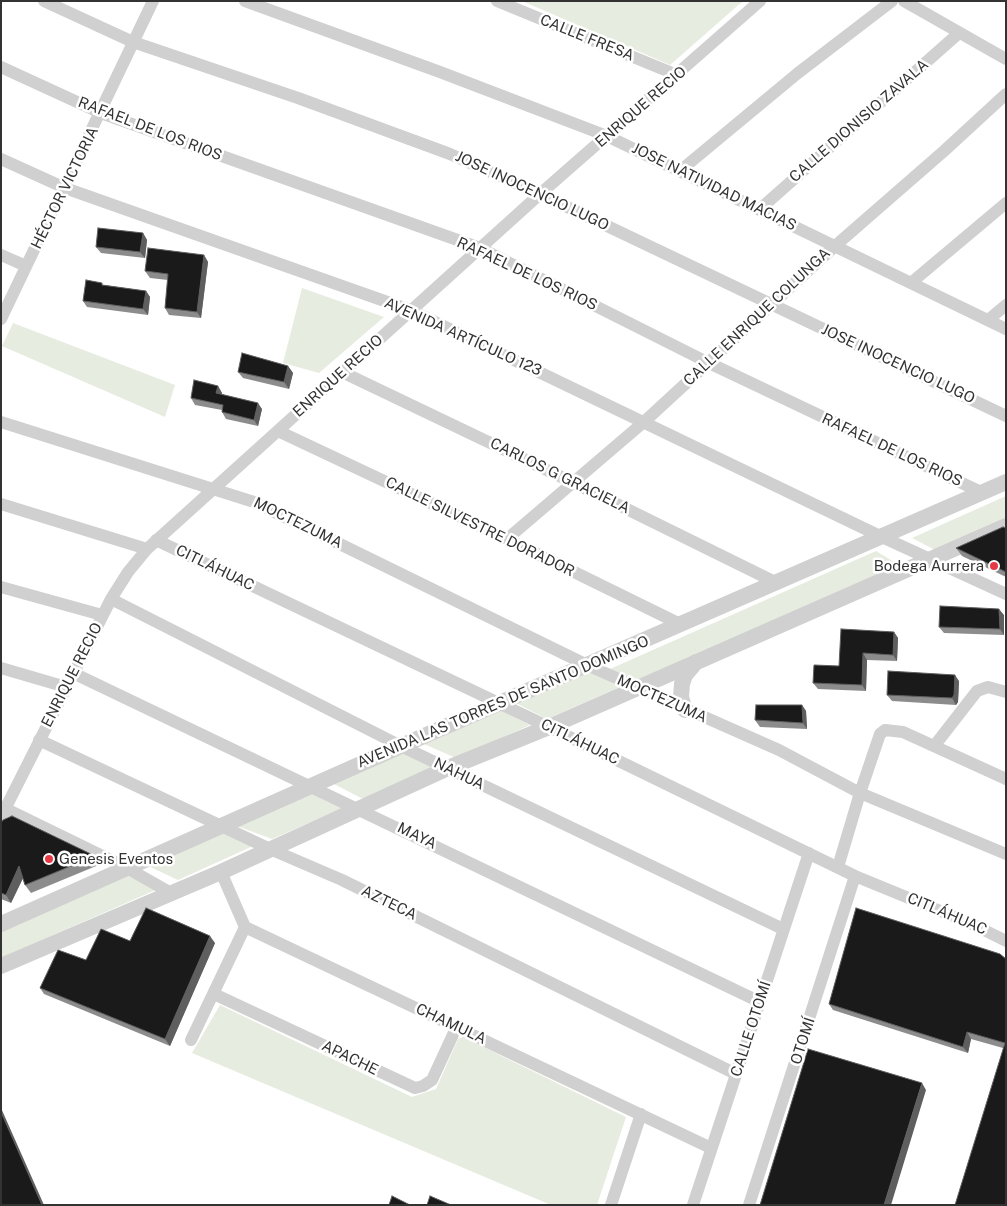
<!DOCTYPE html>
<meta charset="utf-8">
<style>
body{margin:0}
#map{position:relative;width:1007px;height:1206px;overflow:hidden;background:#fff;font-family:"Public Sans",sans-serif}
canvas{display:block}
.frame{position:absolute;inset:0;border:2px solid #333;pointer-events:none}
</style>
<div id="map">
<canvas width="1007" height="1206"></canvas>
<div class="frame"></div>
</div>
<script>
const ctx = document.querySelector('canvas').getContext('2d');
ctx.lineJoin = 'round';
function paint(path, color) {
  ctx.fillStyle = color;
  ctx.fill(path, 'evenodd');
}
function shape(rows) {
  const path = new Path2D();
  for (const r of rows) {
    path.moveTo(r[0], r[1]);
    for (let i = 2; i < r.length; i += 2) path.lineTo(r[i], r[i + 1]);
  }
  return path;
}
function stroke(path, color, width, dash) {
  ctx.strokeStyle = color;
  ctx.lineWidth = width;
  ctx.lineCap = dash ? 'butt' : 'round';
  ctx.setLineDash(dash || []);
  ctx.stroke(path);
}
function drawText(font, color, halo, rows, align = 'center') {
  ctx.font = font + ' "Public Sans",sans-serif';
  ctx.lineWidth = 5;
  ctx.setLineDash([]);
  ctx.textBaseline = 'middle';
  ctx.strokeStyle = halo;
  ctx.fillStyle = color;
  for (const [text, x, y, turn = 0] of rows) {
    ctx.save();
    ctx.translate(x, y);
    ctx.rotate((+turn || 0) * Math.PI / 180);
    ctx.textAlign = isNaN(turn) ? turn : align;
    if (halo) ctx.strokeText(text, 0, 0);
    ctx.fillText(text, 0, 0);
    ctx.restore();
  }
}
paint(shape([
 [522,1,743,1,670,65],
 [302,288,384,317,319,373,283,363],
 [13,323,175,385,165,417,2,346],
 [1006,496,1006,521,937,551,912,538],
 [876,551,894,562,895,567,638,683,610,669],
 [588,671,622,686,547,719,516,703],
 [500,710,530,725,456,758,424,744],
 [403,752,434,767,363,799,334,784],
 [318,790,350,805,272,839,237,826],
 [223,832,253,846,178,880,146,865],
 [129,871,160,888,1,958,1,929],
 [220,1005,412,1097,436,1089,458,1039,463,1037,626,1117,597,1205,551,1205,192,1053]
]), '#e6ecdf');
stroke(shape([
 [44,1,133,42,298,98,450,154,540,194,1006,416],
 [245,1,440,72,607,136,1006,329],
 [497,1,677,75],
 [904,1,1006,59],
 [1,67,101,113,480,248,707,362,983,493],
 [1,159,65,188,410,310,882,537,1006,594],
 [681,170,798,73,892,1],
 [760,209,959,33],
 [1,255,26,266],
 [912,282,1006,203],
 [1,319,153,1],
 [988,320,1006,305],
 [342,372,574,483,777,583],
 [1,422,254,502,587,665,779,750,860,793,1006,854],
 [278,431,507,539,682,625],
 [1,504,147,549],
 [507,539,645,421,835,246,944,151,1006,94],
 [156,540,549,727,855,876,972,924,1006,941],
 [1,587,102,615],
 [111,599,401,746,783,929],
 [1,668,66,687],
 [73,673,760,1002],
 [39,740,270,849,342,880,736,1074],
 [935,745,977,691,988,687,1006,692],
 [6,809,127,868,171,893],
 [1,817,111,599,128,572,147,549,540,194,760,1],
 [838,867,860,793,880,734,885,730,903,732,1006,779],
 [221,872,245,927,711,1148],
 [214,994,415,1088,423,1086,432,1080,457,1026],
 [191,1040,245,927],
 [611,1205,641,1114],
 [693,1205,809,853],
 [749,1205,855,876]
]), '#d0d0d0', 12);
stroke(shape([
 [685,710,681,697,682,684,685,675,696,662],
 [1,924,401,746,1006,482],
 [1,966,221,872,448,768,549,727,1006,526]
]), '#d0d0d0', 16);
paint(shape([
 [143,233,147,240,145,258,101,253,96,247],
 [204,255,208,262,201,318,169,315,165,308,168,280,150,278,145,271],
 [104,285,146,291,150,297,148,315,87,307,83,301],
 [288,366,293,373,289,389,243,378,238,372],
 [218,386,222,393,222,394,262,409,258,426,226,419,222,412,222,410,195,405,191,398],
 [1006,528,1006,577,962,556,956,548],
 [1004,615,1004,635,944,633,939,627],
 [894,632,898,638,897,661,867,660,866,691,818,689,813,683],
 [959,681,958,702,956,705,892,701,887,695],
 [802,705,806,711,807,729,760,727,755,720],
 [1,823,95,856,101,864,31,893,25,885,23,878,11,903,1,899],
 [130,941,215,943,170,1046,44,994,40,988,86,960],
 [1006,959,1006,1205,1003,1048,971,1039,968,1053,833,1010,829,1004]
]), '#8c8c8c');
paint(shape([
 [143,233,147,240,145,258,140,252],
 [204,255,208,262,201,318,197,312],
 [146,291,150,297,148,315,143,309],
 [288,366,293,373,289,389,284,382],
 [218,386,222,393,221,399,216,393],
 [258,403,262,409,258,426,254,420],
 [999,609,1004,615,1004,635,1000,629],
 [894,632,898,638,897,661,893,655],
 [863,653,867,660,866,691,862,685],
 [955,675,959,681,958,702,956,705,952,698],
 [802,705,806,711,807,729,803,723],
 [19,866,25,874,11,903,6,895],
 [210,936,215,943,170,1046,165,1039],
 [967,1032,971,1039,968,1053,963,1047],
 [922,1083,926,1090,891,1205,884,1205],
 [1,1108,44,1205,42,1205,1,1112]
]), '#5f5f5f');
const building = shape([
 [98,228,143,233,140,252,96,247,98,228],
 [148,248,204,255,197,312,165,308,168,274,145,271,148,248],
 [86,280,102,283,102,285,146,291,143,309,83,301,86,280],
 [242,353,288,366,284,382,238,372,242,353],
 [194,380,218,386,216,393,258,403,254,420,222,412,223,405,191,398,194,380],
 [1003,527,1006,528,1006,572,956,548,1003,527],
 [940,606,999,609,1000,629,939,627,940,606],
 [841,629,894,632,893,655,863,653,862,685,813,683,814,665,839,666,841,629],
 [888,671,955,675,954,695,952,698,887,695,888,671],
 [756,705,802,705,803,723,755,720,756,705],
 [12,816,95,856,25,885,19,866,6,895,1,893,1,823,3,820,12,816],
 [146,908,210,936,165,1039,40,988,58,950,86,960,101,929,130,941,146,908],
 [856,908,1000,954,1006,959,1006,1205,955,1205,1005,1043,967,1032,963,1047,829,1004,856,908],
 [808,1049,922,1083,884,1205,760,1205,808,1049],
 [1,1112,42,1205,1,1205,1,1112],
 [392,1196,410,1205,389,1205,392,1196],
 [430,1196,451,1205,427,1205,430,1196]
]);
paint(building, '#1a1a1a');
stroke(building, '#5f5f5f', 1);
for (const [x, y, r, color] of [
 [994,566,5,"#e63946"],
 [49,859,5,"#e63946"]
]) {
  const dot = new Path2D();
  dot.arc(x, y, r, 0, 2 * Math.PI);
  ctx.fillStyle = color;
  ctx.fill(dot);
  stroke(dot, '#fff', 2);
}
drawText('15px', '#333', '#fff', [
 ["CALLE FRESA",587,38,22],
 ["ENRIQUE RECIO",641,107,-41],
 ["CALLE DIONISIO ZAVALA",859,121,-41],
 ["RAFAEL DE LOS RIOS",150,129,21],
 ["JOSE NATIVIDAD MACIAS",714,187,26],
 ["HÉCTOR VICTORIA",65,188,-64],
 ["JOSE INOCENCIO LUGO",532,191,25],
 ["RAFAEL DE LOS RIOS",527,274,25],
 ["CALLE ENRIQUE COLUNGA",757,317,-43],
 ["AVENIDA ARTÍCULO 123",463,337,24],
 ["JOSE INOCENCIO LUGO",898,364,25],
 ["ENRIQUE RECIO",338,376,-42],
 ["RAFAEL DE LOS RIOS",892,450,25],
 ["CARLOS G GRACIELA",560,476,26],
 ["MOCTEZUMA",298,523,26],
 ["CALLE SILVESTRE DORADOR",480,527,26],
 ["CITLÁHUAC",215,568,26],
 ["ENRIQUE RECIO",72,675,-63],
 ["MOCTEZUMA",662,699,24],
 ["AVENIDA LAS TORRES DE SANTO DOMINGO",503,702,-23],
 ["CITLÁHUAC",580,742,26],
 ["NAHUA",459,774,26],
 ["MAYA",417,836,26],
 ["AZTECA",389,903,26],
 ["CITLÁHUAC",947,914,23],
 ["CHAMULA",451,1024,25],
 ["CALLE OTOMÍ",751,1029,-72],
 ["OTOMÍ",803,1041,-72],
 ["APACHE",350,1058,26]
]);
drawText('15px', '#333', '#fff', [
 ["Bodega Aurrera",984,566],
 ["Genesis Eventos",59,859,"left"]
], 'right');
</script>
